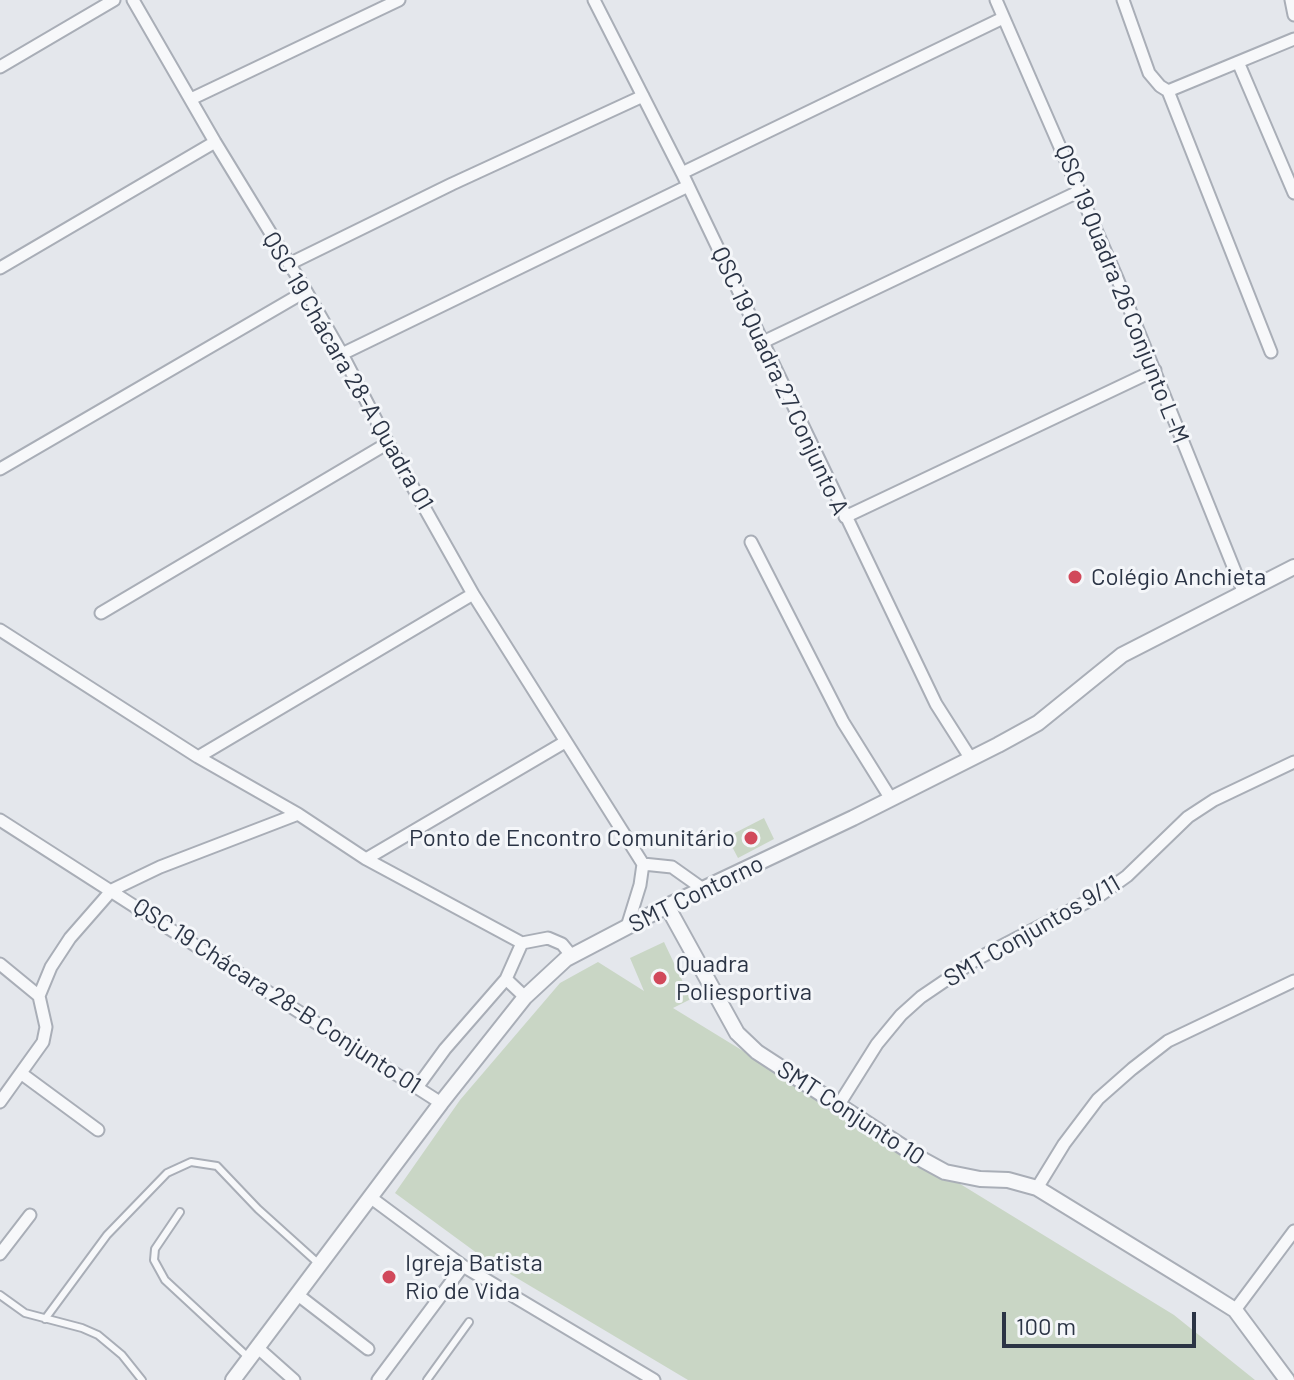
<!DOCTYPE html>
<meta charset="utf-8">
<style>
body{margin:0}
#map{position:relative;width:1294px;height:1380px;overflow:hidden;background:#e4e7ec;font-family:Barlow,sans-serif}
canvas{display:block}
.scale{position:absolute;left:1002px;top:1312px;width:194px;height:36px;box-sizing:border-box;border:4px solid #2b3445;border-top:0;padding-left:10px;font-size:24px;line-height:28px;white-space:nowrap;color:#2b3445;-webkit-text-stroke:6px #f4f6f9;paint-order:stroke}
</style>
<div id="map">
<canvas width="1294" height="1380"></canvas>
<div class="scale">100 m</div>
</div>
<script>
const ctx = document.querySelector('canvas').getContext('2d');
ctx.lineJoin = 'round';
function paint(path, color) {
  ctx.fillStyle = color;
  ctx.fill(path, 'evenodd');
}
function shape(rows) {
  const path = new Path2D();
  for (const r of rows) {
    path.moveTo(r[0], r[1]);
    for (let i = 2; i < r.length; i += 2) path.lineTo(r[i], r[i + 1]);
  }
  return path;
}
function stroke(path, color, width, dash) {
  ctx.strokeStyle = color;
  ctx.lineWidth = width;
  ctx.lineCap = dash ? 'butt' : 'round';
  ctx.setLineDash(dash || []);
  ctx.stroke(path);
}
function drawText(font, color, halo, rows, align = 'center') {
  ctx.font = font + ' Barlow,sans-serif';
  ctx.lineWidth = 6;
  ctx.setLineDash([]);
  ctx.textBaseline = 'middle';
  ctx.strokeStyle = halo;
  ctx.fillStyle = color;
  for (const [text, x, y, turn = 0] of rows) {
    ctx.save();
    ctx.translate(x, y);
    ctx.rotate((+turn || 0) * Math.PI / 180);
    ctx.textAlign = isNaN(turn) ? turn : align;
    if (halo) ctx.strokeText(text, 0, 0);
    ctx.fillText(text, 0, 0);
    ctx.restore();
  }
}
paint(shape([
 [764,818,774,839,738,858,727,837],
 [664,942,691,999,673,1008,1174,1315,1255,1380,688,1380,485,1259,395,1193,460,1100,560,983,598,962,644,991,630,958]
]), '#c9d6c5');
const service = shape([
 [180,1212,155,1249,154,1260,165,1280,248,1357],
 [0,1295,25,1313,82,1328,98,1335,122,1355,142,1380],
 [45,1319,107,1235,167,1173,191,1162,217,1166,258,1209,319,1264],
 [427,1380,469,1322]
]);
const minor = shape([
 [133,0,215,142,306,291,342,354,388,443,473,594,643,864,640,885,627,927],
 [594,0,682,173,936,704,971,759],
 [996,0,1117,278,1243,591],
 [1123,0,1149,73,1160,86,1168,91,1271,352],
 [1291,0,1294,15],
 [1238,62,1294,193],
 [0,67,114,0],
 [1168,91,1294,39],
 [191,99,399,0],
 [682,173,1003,18],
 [289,264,452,184,643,96],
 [0,268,215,142],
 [763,342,1080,191],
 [342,354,688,186],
 [0,469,306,291],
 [845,517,1155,370],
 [751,542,843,722,891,799],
 [101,613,388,443],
 [0,630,198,757,298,814,366,859,522,943,548,938,562,944,571,955],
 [198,757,473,594],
 [0,820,441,1103],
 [366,859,565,742],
 [643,864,672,867,703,889],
 [0,964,39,996,46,1027,43,1042,0,1102],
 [506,979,525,997],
 [39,996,51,967,70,938,112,890,160,867,298,814],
 [22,1074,98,1130],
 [418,1086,445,1049,506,979,522,943],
 [838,1106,877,1044,901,1015,921,997,977,959,1102,894,1127,876,1188,817,1214,800,1294,762],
 [1037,1188,1064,1144,1098,1099,1132,1069,1168,1041,1294,981],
 [370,1197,463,1266,654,1380],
 [0,1254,30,1215],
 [298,1295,368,1349],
 [1235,1310,1294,1231],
 [258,1348,294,1380],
 [378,1380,463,1266]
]);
const tertiary = shape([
 [667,906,737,1033,757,1052,923,1160,945,1172,980,1179,1008,1180,1037,1188,1200,1288,1235,1310,1287,1380],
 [233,1380,441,1103,525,997,566,959,667,906,853,818,998,745,1038,723,1122,655,1294,567]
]);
stroke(service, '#a9aeb7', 10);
stroke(minor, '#a9aeb7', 15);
stroke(tertiary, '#a9aeb7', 18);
stroke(service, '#f7f8fa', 6);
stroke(minor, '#f7f8fa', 11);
stroke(tertiary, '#f7f8fa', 14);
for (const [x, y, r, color] of [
 [1075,577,8,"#d1495b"],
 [751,838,8,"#d1495b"],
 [660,978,8,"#d1495b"],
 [389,1277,8,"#d1495b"]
]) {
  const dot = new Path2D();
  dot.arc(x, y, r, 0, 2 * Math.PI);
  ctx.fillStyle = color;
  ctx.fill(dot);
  stroke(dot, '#f4f6f9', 3);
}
drawText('24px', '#2b3445', '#f4f6f9', [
 ["QSC 19 Quadra 26 Conjunto L-M",1122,294,68],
 ["QSC 19 Chácara 28-A Quadra 01",348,371,60],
 ["QSC 19 Quadra 27 Conjunto A",780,381,65],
 ["SMT Contorno",696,894,-26],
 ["SMT Conjuntos 9/11",1032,931,-30],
 ["QSC 19 Chácara 28-B Conjunto 01",277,996,33],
 ["SMT Conjunto 10",851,1113,33]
]);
drawText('24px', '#2b3445', '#f4f6f9', [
 ["Colégio Anchieta",1091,577],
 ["Ponto de Encontro Comunitário",735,838,"right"],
 ["Quadra",676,964],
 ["Poliesportiva",676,992],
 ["Igreja Batista",405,1263],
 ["Rio de Vida",405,1291]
], 'left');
</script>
